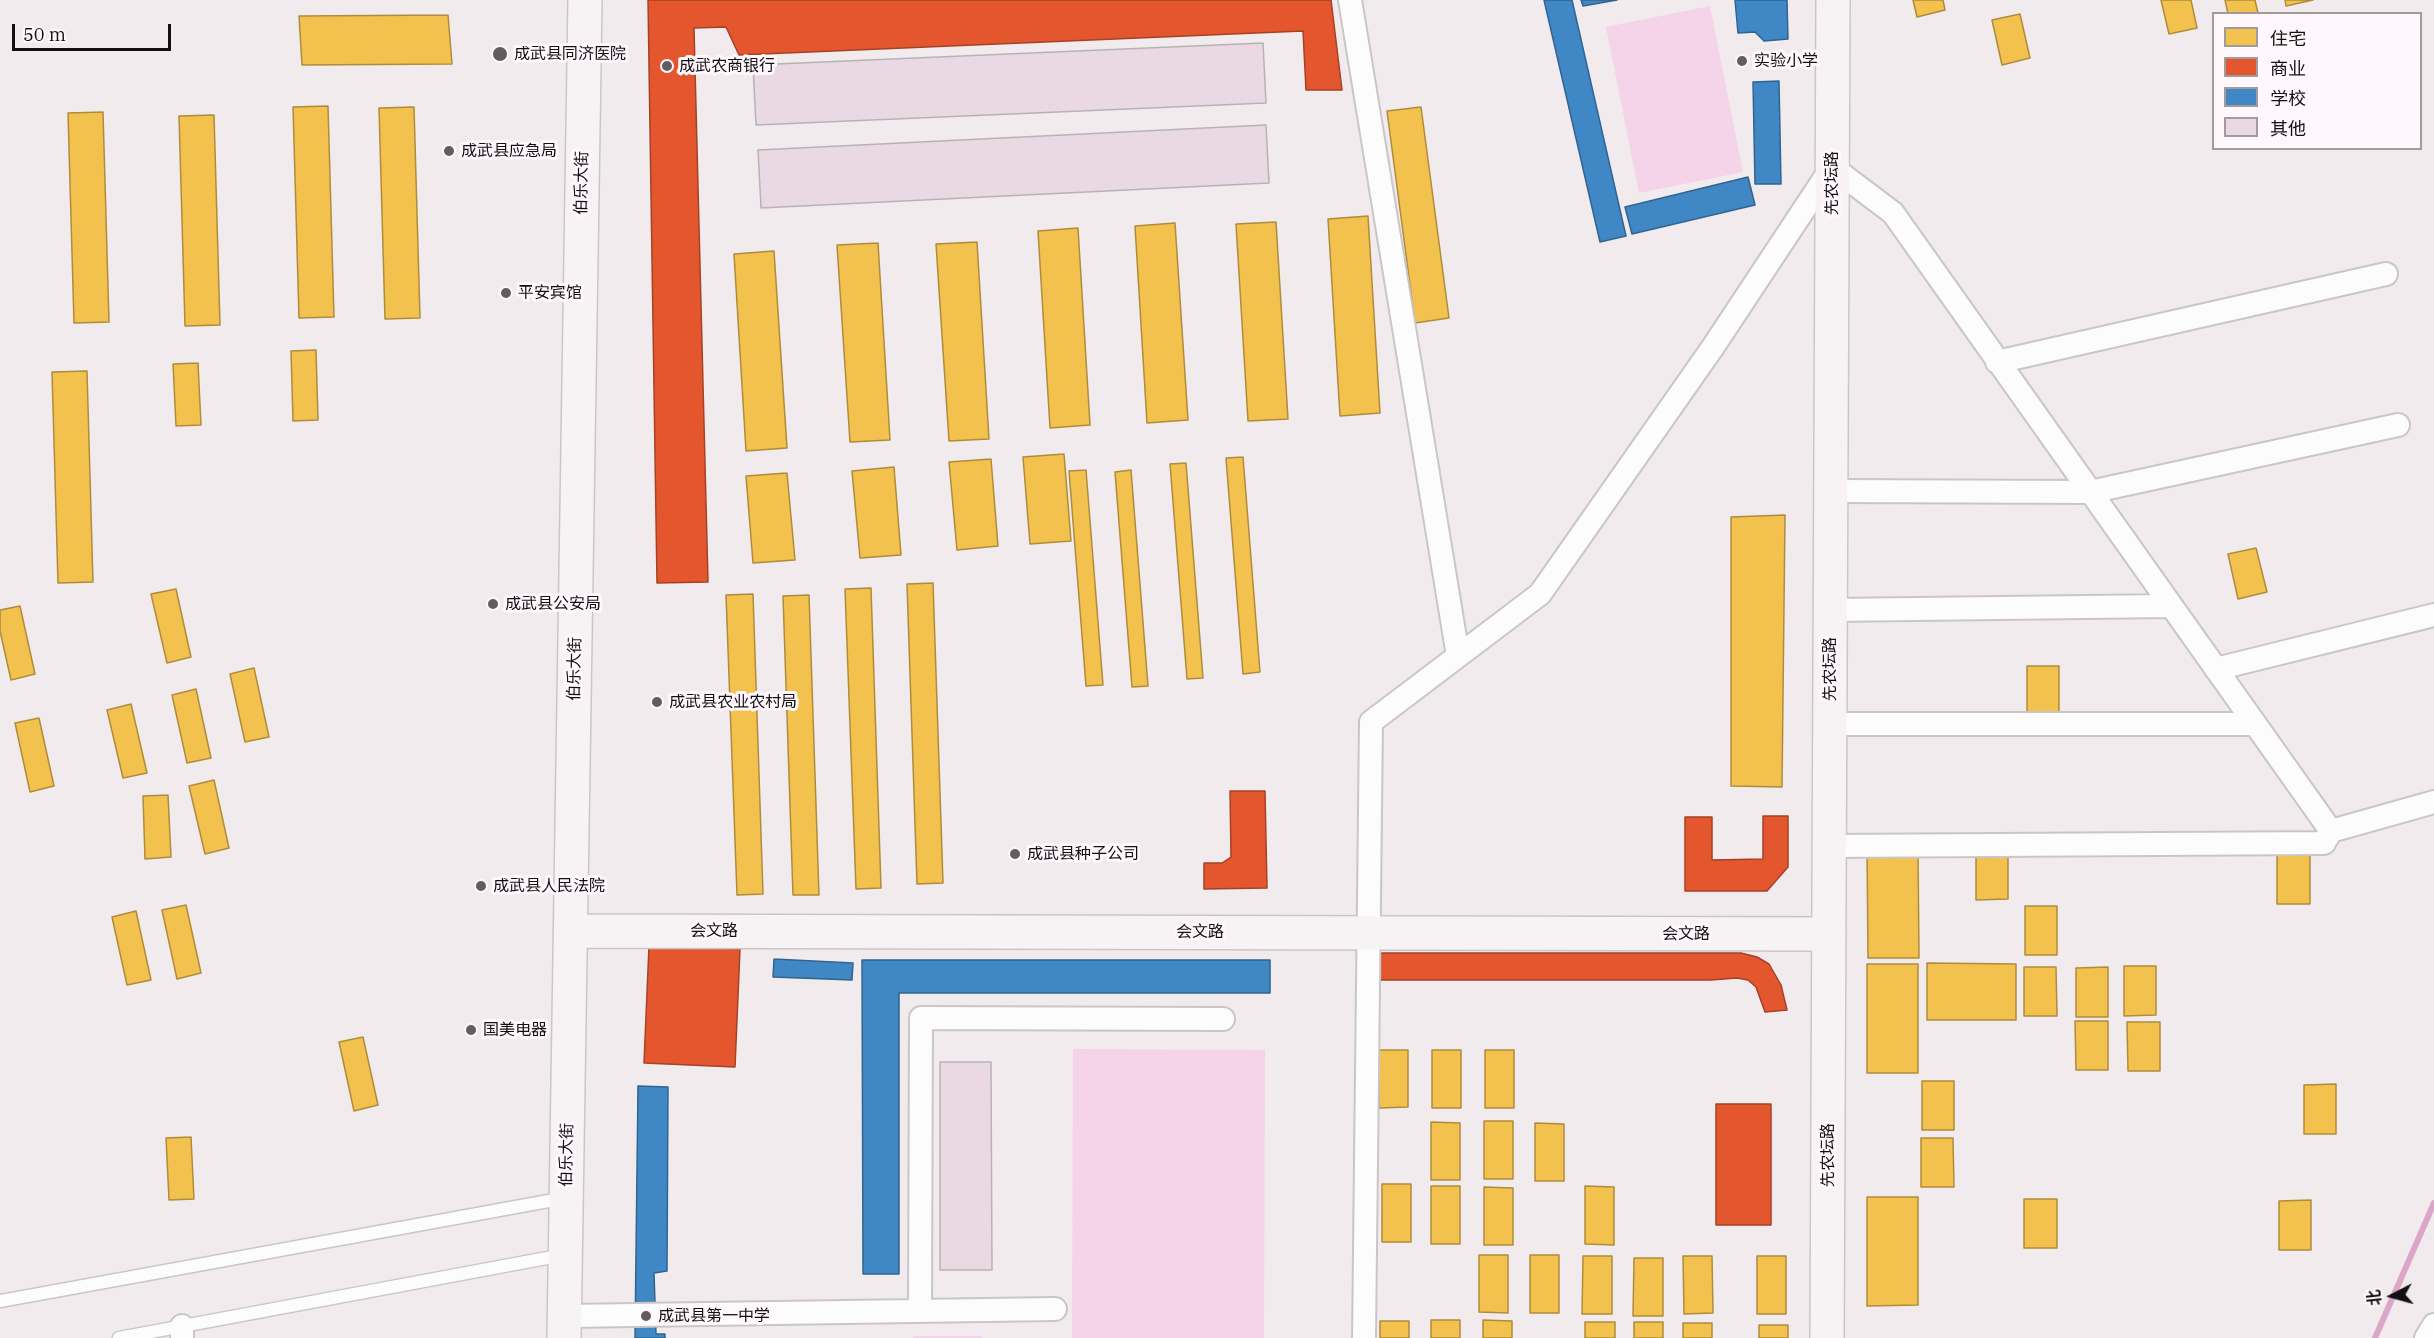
<!DOCTYPE html>
<meta charset="utf-8">
<style>
body{margin:0}
#map{position:relative;width:2434px;height:1338px;overflow:hidden;background:#f1ebee;font-family:"IBM Plex Serif","Noto Sans SC",serif}
canvas{display:block}
.legend{position:absolute;left:2212px;top:12px;width:210px;height:138px;box-sizing:border-box;background:#fff7fc;border:2px solid #a19b9e;margin:0;padding:8px 10px;list-style:none;font-size:18px;color:#131012}
.legend li{display:flex;align-items:center;gap:12px;height:30px}
.legend b{width:30px;border:2px solid #a19b9e}
.north{position:absolute;left:2362px;top:1266px;width:60px;height:60px;-webkit-text-stroke:4px #fff7fc;paint-order:stroke;rotate:264deg;font-size:16px;font-weight:700;line-height:24px;text-align:center;color:#131012}
.north::after{content:'';display:block;margin:auto;width:21px;height:27px;background:#131012;clip-path:polygon(50% 0,100% 100%,50% 72%,0 100%)}
.scale{position:absolute;left:12px;top:24px;width:159px;height:27px;box-sizing:border-box;border:3px solid #131012;border-top:0;padding-left:8px;font-size:18px;line-height:21px;white-space:nowrap;color:#131012;-webkit-text-stroke:4px #fff7fc;paint-order:stroke}
</style>
<div id="map">
<canvas width="2434" height="1338"></canvas>
<ul class="legend">
<li><b style="height:16px;background:#f2c14e"></b>住宅</li>
<li><b style="height:16px;background:#e4572e"></b>商业</li>
<li><b style="height:16px;background:#3f88c5"></b>学校</li>
<li><b style="height:16px;background:#ead8e3"></b>其他</li>
</ul>
<div class="north">北</div>
<div class="scale">50 m</div>
</div>
<script>
const ctx = document.querySelector('canvas').getContext('2d');
ctx.lineJoin = 'round';
function paint(path, color) {
  ctx.fillStyle = color;
  ctx.fill(path, 'evenodd');
}
function shape(rows) {
  const path = new Path2D();
  for (const r of rows) {
    path.moveTo(r[0], r[1]);
    for (let i = 2; i < r.length; i += 2) path.lineTo(r[i], r[i + 1]);
  }
  return path;
}
function stroke(path, color, width, dash) {
  ctx.strokeStyle = color;
  ctx.lineWidth = width;
  ctx.lineCap = dash ? 'butt' : 'round';
  ctx.setLineDash(dash || []);
  ctx.stroke(path);
}
function drawText(font, color, halo, rows, align = 'center') {
  ctx.font = font + ' "IBM Plex Serif","Noto Sans SC",serif';
  ctx.lineWidth = 6;
  ctx.setLineDash([]);
  ctx.textBaseline = 'middle';
  ctx.strokeStyle = halo;
  ctx.fillStyle = color;
  for (const [text, x, y, turn = 0] of rows) {
    ctx.save();
    ctx.translate(x, y);
    ctx.rotate((+turn || 0) * Math.PI / 180);
    ctx.textAlign = isNaN(turn) ? turn : align;
    if (halo) ctx.strokeText(text, 0, 0);
    ctx.fillText(text, 0, 0);
    ctx.restore();
  }
}
paint(shape([
 [1710,6,1743,172,1639,193,1606,27],
 [1073,1049,1265,1050,1264,1338,1072,1338],
 [913,1336,982,1336,982,1338,913,1338]
]), '#f5d3e8');
const homes = shape([
 [1913,0,1943,0,1945,10,1917,17,1913,0],
 [2161,0,2191,0,2197,28,2169,34,2161,0],
 [2225,0,2255,0,2258,13,2228,14,2225,0],
 [2285,0,2313,0,2286,6,2285,0],
 [2020,14,2030,58,2002,65,1992,20,2020,14],
 [448,15,452,64,302,65,299,16,448,15],
 [328,106,334,317,299,318,293,107,328,106],
 [414,107,420,318,385,319,379,108,414,107],
 [1421,107,1449,318,1415,323,1387,111,1421,107],
 [103,112,109,322,74,323,68,113,103,112],
 [214,115,220,325,185,326,179,116,214,115],
 [1368,216,1380,413,1340,416,1328,219,1368,216],
 [1276,222,1288,419,1248,421,1236,224,1276,222],
 [1175,223,1188,420,1147,423,1135,226,1175,223],
 [1078,228,1090,425,1050,428,1038,231,1078,228],
 [977,242,989,439,949,441,936,244,977,242],
 [878,243,890,440,850,442,837,245,878,243],
 [774,251,787,448,746,451,734,254,774,251],
 [316,350,318,420,293,421,291,351,316,350],
 [198,363,201,425,176,426,173,364,198,363],
 [87,371,93,582,58,583,52,372,87,371],
 [1064,454,1071,541,1030,544,1023,457,1064,454],
 [1243,457,1260,672,1243,674,1226,458,1243,457],
 [991,459,998,546,957,550,949,462,991,459],
 [1186,463,1203,678,1187,679,1170,464,1186,463],
 [894,467,901,555,860,558,852,471,894,467],
 [1086,470,1103,685,1086,686,1069,471,1086,470],
 [1131,470,1148,686,1132,687,1115,472,1131,470],
 [787,473,795,560,753,563,746,476,787,473],
 [1785,515,1782,787,1731,786,1731,517,1785,515],
 [2256,548,2267,592,2238,599,2228,554,2256,548],
 [933,583,943,883,917,884,907,584,933,583],
 [871,588,881,888,856,889,845,589,871,588],
 [176,589,191,657,167,663,151,594,176,589],
 [753,594,763,894,737,895,726,595,753,594],
 [809,595,819,895,793,895,783,596,809,595],
 [20,606,35,674,11,680,0,631,0,610,20,606],
 [2027,666,2059,666,2059,715,2027,716,2027,666],
 [254,668,269,737,245,742,230,674,254,668],
 [196,689,211,758,187,763,172,695,196,689],
 [131,704,147,773,123,778,107,710,131,704],
 [39,718,54,786,30,792,15,723,39,718],
 [214,780,229,848,205,854,189,786,214,780],
 [168,795,171,857,145,859,143,796,168,795],
 [1867,849,1918,849,1919,958,1868,958,1867,849],
 [1976,850,2008,851,2008,899,1976,900,1976,850],
 [2277,855,2310,855,2310,904,2277,904,2277,855],
 [186,905,201,973,177,979,162,910,186,905],
 [2025,906,2057,906,2057,955,2025,955,2025,906],
 [136,911,151,980,127,985,112,917,136,911],
 [1927,963,2016,964,2016,1020,1927,1020,1927,963],
 [1867,964,1918,964,1918,1073,1867,1073,1867,964],
 [2124,966,2156,966,2156,1015,2124,1016,2124,966],
 [2024,967,2056,967,2057,1016,2024,1016,2024,967],
 [2108,967,2108,1017,2076,1017,2076,968,2108,967],
 [2075,1021,2108,1021,2108,1070,2076,1070,2075,1021],
 [2127,1022,2160,1022,2160,1071,2128,1071,2127,1022],
 [363,1037,378,1105,354,1111,339,1042,363,1037],
 [1379,1050,1408,1050,1408,1107,1379,1108,1379,1050],
 [1432,1050,1461,1050,1461,1108,1432,1108,1432,1050],
 [1485,1050,1514,1050,1514,1108,1485,1108,1485,1050],
 [1922,1081,1954,1081,1954,1130,1922,1130,1922,1081],
 [2336,1084,2336,1134,2304,1134,2304,1085,2336,1084],
 [1484,1121,1513,1121,1513,1179,1484,1179,1484,1121],
 [1431,1122,1460,1123,1460,1180,1431,1180,1431,1122],
 [1535,1123,1564,1124,1564,1181,1535,1181,1535,1123],
 [191,1137,194,1199,169,1200,166,1138,191,1137],
 [1921,1138,1953,1138,1954,1187,1921,1187,1921,1138],
 [1382,1184,1411,1184,1411,1242,1382,1242,1382,1184],
 [1431,1186,1460,1186,1460,1244,1431,1244,1431,1186],
 [1585,1186,1614,1187,1614,1245,1585,1244,1585,1186],
 [1484,1187,1513,1188,1513,1245,1484,1245,1484,1187],
 [1867,1197,1918,1197,1918,1305,1867,1306,1867,1197],
 [2024,1199,2057,1199,2057,1248,2024,1248,2024,1199],
 [2311,1200,2311,1250,2279,1250,2279,1201,2311,1200],
 [1479,1255,1508,1255,1508,1313,1479,1312,1479,1255],
 [1530,1255,1559,1255,1559,1313,1530,1313,1530,1255],
 [1583,1256,1612,1256,1612,1314,1582,1314,1583,1256],
 [1683,1256,1712,1256,1713,1313,1684,1314,1683,1256],
 [1757,1256,1786,1256,1786,1314,1757,1314,1757,1256],
 [1634,1258,1663,1258,1663,1316,1633,1316,1634,1258],
 [1431,1320,1460,1320,1460,1338,1431,1338,1431,1320],
 [1483,1320,1512,1321,1512,1338,1483,1338,1483,1320],
 [1380,1321,1409,1321,1409,1338,1380,1338,1380,1321],
 [1585,1322,1615,1322,1615,1338,1585,1338,1585,1322],
 [1634,1322,1663,1322,1663,1338,1634,1338,1634,1322],
 [1683,1323,1712,1323,1712,1338,1683,1338,1683,1323],
 [1759,1325,1788,1325,1788,1338,1759,1338,1759,1325]
]);
paint(homes, '#f2c14e');
stroke(homes, '#af8c3c', 1.5);
const shops = shape([
 [648,0,1331,0,1342,90,1306,90,1303,31,739,55,726,27,694,28,708,582,657,583,648,0],
 [1230,791,1265,791,1267,888,1204,889,1204,863,1222,863,1231,857,1230,791],
 [1763,816,1788,816,1788,867,1767,891,1685,891,1685,817,1712,817,1712,860,1763,859,1763,816],
 [649,946,740,949,735,1067,644,1063,649,946],
 [1381,953,1741,953,1757,957,1769,964,1781,985,1787,1010,1765,1012,1756,987,1748,980,1737,978,1711,980,1379,980,1381,953],
 [1716,1104,1771,1104,1771,1225,1716,1225,1716,1104]
]);
paint(shops, '#e4572e');
stroke(shops, '#a54226', 1.5);
const schools = shape([
 [1544,0,1572,0,1626,236,1600,242,1544,0],
 [1581,0,1617,0,1583,6,1581,0],
 [1735,0,1787,0,1788,39,1764,41,1755,32,1738,33,1735,0],
 [1779,81,1781,184,1755,184,1753,82,1779,81],
 [1748,177,1755,205,1632,234,1625,207,1748,177],
 [774,959,853,963,852,980,773,977,774,959],
 [862,960,1270,960,1270,993,899,993,899,1274,863,1274,862,960],
 [638,1086,668,1087,667,1271,654,1273,656,1334,665,1334,665,1338,635,1338,638,1086]
]);
paint(schools, '#3f88c5');
stroke(schools, '#32648f', 1.5);
stroke(shape([
 [2375,1338,2434,1203]
]), '#dba6c8', 6);
const building = shape([
 [1263,43,1266,103,756,125,753,65,1263,43],
 [1266,125,1269,183,761,208,758,150,1266,125],
 [940,1062,991,1062,992,1270,940,1270,940,1062]
]);
paint(building, '#ead8e3');
stroke(building, '#b7b3b5', 1.5);
const lane = shape([
 [0,1301,565,1198],
 [119,1338,563,1255]
]);
const street = shape([
 [1350,0,1458,656],
 [1997,362,2386,274],
 [1831,491,2090,492,2398,425],
 [1830,610,2171,606],
 [2216,669,2434,615],
 [1830,724,2255,724],
 [1829,846,2324,843,2331,831],
 [920,1311,921,1018,1223,1019],
 [565,1316,1055,1309],
 [182,1326,182,1338],
 [1364,1338,1371,722,1540,594,1713,347,1832,167,1893,213,2331,831,2434,802],
 [2426,1338,2434,1325]
]);
const secondary = shape([
 [571,931,1829,934],
 [564,1338,585,0],
 [1827,1338,1833,0]
]);
stroke(lane, '#cac6c8', 15);
stroke(street, '#cac6c8', 26);
stroke(secondary, '#cac6c8', 36);
stroke(lane, '#fdfcfc', 12);
stroke(street, '#fdfcfc', 22);
stroke(secondary, '#f7f3f5', 33);
for (const [x, y, r, color] of [
 [500,54,8,"#615d5f"],
 [1742,61,6,"#615d5f"],
 [667,66,6,"#615d5f"],
 [449,151,6,"#615d5f"],
 [506,293,6,"#615d5f"],
 [493,604,6,"#615d5f"],
 [657,702,6,"#615d5f"],
 [1015,854,6,"#615d5f"],
 [481,886,6,"#615d5f"],
 [471,1030,6,"#615d5f"],
 [646,1316,6,"#615d5f"]
]) {
  const dot = new Path2D();
  dot.arc(x, y, r, 0, 2 * Math.PI);
  ctx.fillStyle = color;
  ctx.fill(dot);
  stroke(dot, '#fff7fc', 2);
}
drawText('16px', '#131012', '#fff7fc', [
 ["成武县同济医院",514,54],
 ["实验小学",1754,61],
 ["成武农商银行",679,66],
 ["成武县应急局",461,151],
 ["平安宾馆",518,293],
 ["成武县公安局",505,604],
 ["成武县农业农村局",669,702],
 ["成武县种子公司",1027,854],
 ["成武县人民法院",493,886],
 ["国美电器",483,1030],
 ["成武县第一中学",658,1316]
], 'left');
drawText('16px', '#131012', '#fff7fc', [
 ["伯乐大街",582,183,-89],
 ["先农坛路",1832,183,-90],
 ["伯乐大街",575,669,-89],
 ["先农坛路",1830,669,-90],
 ["会文路",714,931],
 ["会文路",1200,932],
 ["会文路",1686,934],
 ["伯乐大街",567,1155,-89],
 ["先农坛路",1828,1155,-90]
]);
</script>
